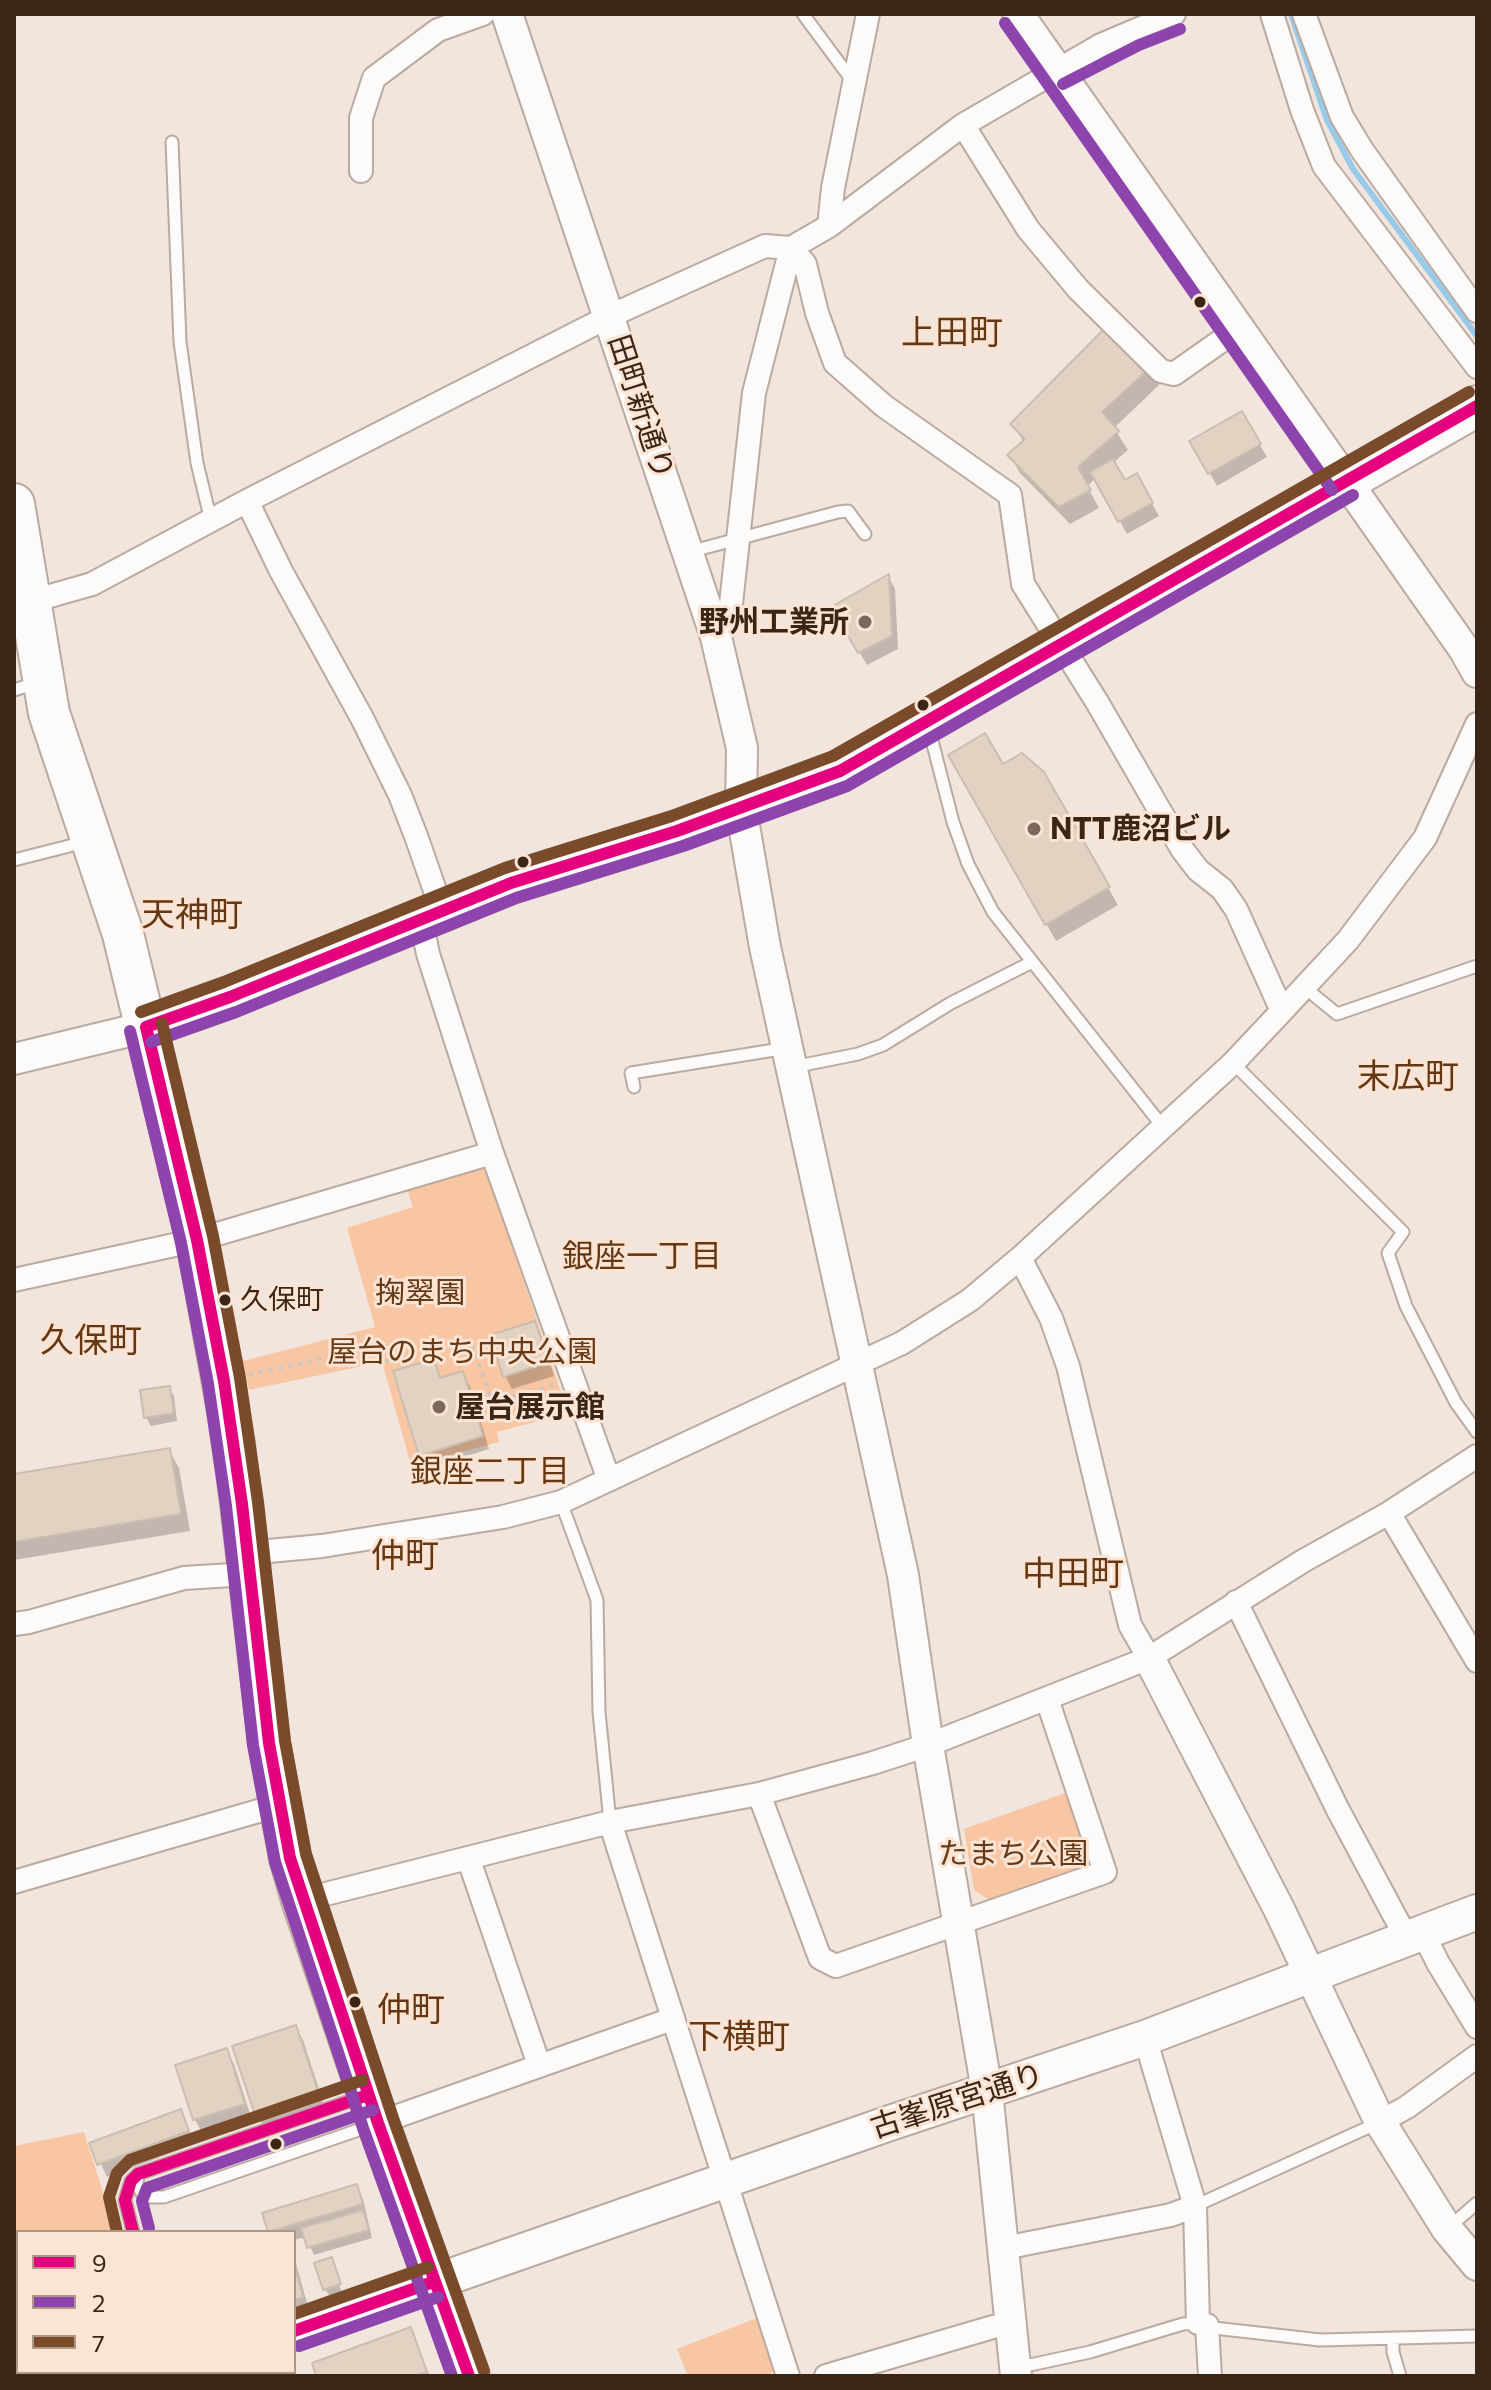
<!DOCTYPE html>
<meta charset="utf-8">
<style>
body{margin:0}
#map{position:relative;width:1491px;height:2390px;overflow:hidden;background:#f2e5dd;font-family:Commissioner,sans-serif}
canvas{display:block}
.frame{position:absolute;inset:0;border:16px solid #3a2516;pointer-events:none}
.legend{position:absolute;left:16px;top:2230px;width:280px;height:144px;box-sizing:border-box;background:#fbe4d4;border:2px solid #ae9888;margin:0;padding:10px 14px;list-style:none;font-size:24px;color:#3a2516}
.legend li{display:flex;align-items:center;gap:16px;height:40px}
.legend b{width:40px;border:2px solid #ae9888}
</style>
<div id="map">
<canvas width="1491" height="2390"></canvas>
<div class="frame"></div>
<ul class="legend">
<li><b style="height:10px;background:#e5007d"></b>9</li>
<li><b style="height:10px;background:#8e44ad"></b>2</li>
<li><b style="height:10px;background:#7a4b2a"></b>7</li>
</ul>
</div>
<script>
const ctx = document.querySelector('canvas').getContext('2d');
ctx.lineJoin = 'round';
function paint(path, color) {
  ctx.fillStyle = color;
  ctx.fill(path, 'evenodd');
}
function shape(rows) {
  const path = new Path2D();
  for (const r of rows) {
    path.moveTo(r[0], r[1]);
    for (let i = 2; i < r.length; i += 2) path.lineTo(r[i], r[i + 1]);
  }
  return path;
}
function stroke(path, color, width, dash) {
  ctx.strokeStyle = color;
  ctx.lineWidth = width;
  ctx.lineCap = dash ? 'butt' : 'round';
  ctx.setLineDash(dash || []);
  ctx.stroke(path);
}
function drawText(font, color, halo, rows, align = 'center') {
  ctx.font = font + ' Commissioner,"Noto Sans JP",sans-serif';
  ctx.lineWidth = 6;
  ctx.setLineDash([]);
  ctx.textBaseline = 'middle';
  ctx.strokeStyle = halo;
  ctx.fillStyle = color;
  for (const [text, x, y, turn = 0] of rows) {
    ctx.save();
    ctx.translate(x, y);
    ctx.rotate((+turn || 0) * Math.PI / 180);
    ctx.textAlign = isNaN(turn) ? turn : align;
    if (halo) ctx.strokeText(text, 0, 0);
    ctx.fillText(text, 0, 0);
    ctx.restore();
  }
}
paint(shape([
 [485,1165,568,1413,497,1432,499,1442,411,1465,382,1362,249,1390,243,1361,375,1327,347,1228,413,1207,407,1189],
 [1065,1793,1088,1855,1082,1871,994,1903,974,1890,964,1829],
 [84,2132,115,2230,18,2232,18,2259,14,2261,14,2146],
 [757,2318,775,2367,770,2376,688,2376,677,2349]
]), '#f8c6a3');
paint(shape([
 [1149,368,1159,385,1114,428,1128,450,1113,463,1124,482,1136,476,1159,516,1127,534,1096,478,1087,486,1099,508,1070,524,1020,473,1010,456,1024,443,1013,424],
 [1242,414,1267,457,1217,486,1192,442],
 [888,576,895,589,898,649,867,665,833,608],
 [950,755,1043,774,1118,905,1056,941],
 [534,1324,541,1336,554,1376,512,1389,505,1376],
 [433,1362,442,1379,462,1373,470,1386,489,1449,428,1468,420,1455],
 [169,1388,174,1396,177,1421,151,1426,146,1417],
 [169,1450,179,1468,190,1531,14,1560,14,1476],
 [295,2027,303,2040,325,2107,264,2127,256,2115,234,2047],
 [226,2051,234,2064,251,2117,202,2132,195,2120,178,2067],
 [180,2111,195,2144,107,2177,92,2144],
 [356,2186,363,2199,372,2238,314,2255,306,2237,294,2240,294,2232,270,2232,265,2214],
 [294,2256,309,2310,294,2315],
 [332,2265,342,2293,330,2297,325,2289],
 [410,2330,430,2376,319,2376]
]), '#0003');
stroke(shape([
 [1291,14,1327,120,1353,169,1477,336]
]), '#98cbe9', 6);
const building = shape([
 [1106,327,1151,367,1102,412,1119,431,1078,467,1091,490,1059,507,1007,455,1025,439,1010,424,1106,327],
 [1242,411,1261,444,1208,474,1189,441,1242,411],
 [1113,459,1125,480,1137,473,1153,503,1118,522,1090,472,1113,459],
 [889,574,892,636,858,653,831,607,889,574],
 [985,733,1003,764,1022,753,1044,772,1110,887,1045,925,948,755,985,733],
 [535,1321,549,1362,503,1377,490,1335,535,1321],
 [434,1359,440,1378,463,1371,483,1436,419,1456,393,1371,434,1359],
 [170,1386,174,1413,144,1418,140,1390,170,1386],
 [170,1448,181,1514,14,1542,14,1474,170,1448],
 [296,2025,319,2094,255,2115,232,2046,296,2025],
 [227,2048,245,2104,193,2120,175,2065,227,2048],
 [181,2109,189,2131,97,2165,89,2143,181,2109],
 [357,2184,363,2204,268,2232,262,2213,357,2184],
 [363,2210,369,2230,307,2248,301,2228,363,2210],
 [332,2257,341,2284,323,2290,314,2263,332,2257],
 [294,2264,303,2297,294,2300,294,2264],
 [411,2327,427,2372,415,2376,316,2376,312,2363,411,2327]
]);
paint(building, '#e1d2c2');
stroke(building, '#cbbeb0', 2);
const lane = shape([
 [803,14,854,83],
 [172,142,180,342,197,463,211,521],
 [689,552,838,512,848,511,865,534],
 [14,690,36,683],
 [929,729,953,822,968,864,993,912,1163,1127],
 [14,860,85,842],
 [1304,987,1337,1014,1477,966],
 [1233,1063,1403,1232,1388,1253,1406,1306,1456,1403,1477,1432],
 [793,1067,858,1054,883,1045,951,1003,1032,962],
 [634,1087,631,1073,787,1048],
 [561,1502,597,1600,599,1712,610,1822],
 [138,2174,137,2184,144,2197,164,2197,370,2126],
 [1195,2206,1380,2122],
 [1447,2229,1477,2203],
 [133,2232,125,2200,131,2181,138,2174,364,2096],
 [1393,2338,1393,2352,1400,2376],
 [1016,2368,1090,2352,1183,2324,1198,2323,1214,2328,1320,2340,1477,2336],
 [204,2372,205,2376]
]);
const street = shape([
 [1272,14,1302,110,1324,166,1477,367],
 [1304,14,1342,117,1362,150,1477,311],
 [963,125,1028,229,1078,289,1161,371,1174,374,1238,329],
 [361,171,361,118,374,78,438,30,483,14],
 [829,226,833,188,868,14],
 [791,248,805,264,817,313,835,363,884,406,1010,495,1023,584,1097,702,1182,849,1198,870,1222,889,1236,909,1282,1011],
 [247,501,281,571,362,718,400,795,416,836,438,899,424,934,428,954,492,1153,609,1480],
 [29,602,92,584,247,501,610,316,765,246,791,248,829,226,963,125,1101,45,1174,14],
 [716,637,729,622,754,393,791,248],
 [1020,1258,1051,1318,1068,1366,1130,1625,1149,1658],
 [14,1280,197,1240,492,1153],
 [1389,1513,1477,1661],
 [1236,1602,1338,1810,1407,1939],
 [14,1624,29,1622,184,1578,232,1575,269,1551,322,1546,503,1517,561,1502,902,1343,970,1300,1020,1258,1233,1063,1282,1011,1348,940,1425,838,1477,724],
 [759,1794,820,1958,836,1966,1105,1872,1047,1699],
 [610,1822,788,2376],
 [469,1860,539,2065],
 [14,1882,279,1805],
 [302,1900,610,1822,759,1794,873,1763,928,1745,1149,1658,1303,1561,1389,1513,1477,1456],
 [1423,1933,1438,1963,1477,2027],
 [1145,2038,1195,2206,1198,2323],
 [1380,2122,1407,2107,1477,2056],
 [378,2123,672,2019],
 [1004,2248,1171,2215,1195,2206],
 [1207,2325,1210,2376],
 [826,2376,993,2327,1010,2324]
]);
const secondary = shape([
 [507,14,716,637,742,748,741,808,765,947,903,1575,928,1745,987,2091,1016,2376],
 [1018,14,1464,649,1477,672],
 [14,1059,146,1027],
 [1149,1658,1279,1909,1380,2122,1447,2229,1477,2265]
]);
const primary = shape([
 [294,2331,887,2124,1145,2038,1477,1912],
 [164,2376,176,2372]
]);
const highway = shape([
 [14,504,49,713,123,934,197,1240,234,1444,269,1743,290,1858,302,1900,378,2123,469,2376],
 [146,1027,230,997,511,883,677,831,840,771,1477,406]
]);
stroke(lane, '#baaa9f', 15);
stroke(street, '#baaa9f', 26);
stroke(secondary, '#baaa9f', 34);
stroke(primary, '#baaa9f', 38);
stroke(highway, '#baaa9f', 44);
stroke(shape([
 [249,1375,381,1345,388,1363,456,1343,473,1348,493,1402,553,1385]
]), '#ccc7c2', 4, [4, 6]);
stroke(lane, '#fdfbfa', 11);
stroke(street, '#fdfbfa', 22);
stroke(secondary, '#fdfbfa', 30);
stroke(primary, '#fdfbfa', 34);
stroke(highway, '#fdfbfa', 40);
stroke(shape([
 [146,1027,230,997,511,883,677,831,840,771,1477,406],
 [146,1027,197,1240,224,1381,242,1504,269,1743,290,1858,378,2123,469,2376],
 [133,2232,125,2200,131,2181,138,2174,368,2095],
 [294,2331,433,2282]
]), '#e5007d', 12);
stroke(shape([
 [1005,23,1332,490],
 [1063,84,1139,45,1180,29],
 [130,1031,181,1243,208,1384,226,1506,253,1745,275,1862,363,2128,452,2376],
 [151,1042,236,1012,516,898,683,846,847,786,1353,495],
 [149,2228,142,2201,147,2188,373,2110],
 [299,2346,438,2297]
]), '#8e44ad', 12);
stroke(shape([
 [141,1012,224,982,505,868,672,816,833,756,1469,392],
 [162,1023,213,1236,240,1378,258,1502,285,1741,306,1854,393,2118,484,2371],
 [117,2232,109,2197,117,2173,130,2160,363,2080],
 [294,2314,428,2267]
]), '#7a4b2a', 12);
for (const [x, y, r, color] of [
 [1200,302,7,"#3a2516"],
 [865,622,8,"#7a685c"],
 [923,705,7,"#3a2516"],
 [1034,829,8,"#7a685c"],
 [523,862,7,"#3a2516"],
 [225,1300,7,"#3a2516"],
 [439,1407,8,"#7a685c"],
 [355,2002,7,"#3a2516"],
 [276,2144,7,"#3a2516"]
]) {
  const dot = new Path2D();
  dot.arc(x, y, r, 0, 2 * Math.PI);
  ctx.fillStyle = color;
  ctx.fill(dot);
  stroke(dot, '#fbe4d4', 3);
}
drawText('28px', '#3a2516', '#fbe4d4', [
 ["久保町",240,1300]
], 'left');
drawText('30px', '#3a2516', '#fbe4d4', [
 ["田町新通り",641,407,72],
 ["古峯原宮通り",957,2101,-18]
]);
drawText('bold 30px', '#3a2516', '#fbe4d4', [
 ["野州工業所",849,622,"right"],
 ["NTT鹿沼ビル",1050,829],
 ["屋台展示館",455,1407]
], 'left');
drawText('30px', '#673a17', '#fbe4d4', [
 ["掬翠園",420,1293],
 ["屋台のまち中央公園",462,1352],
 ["たまち公園",1013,1854]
]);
drawText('32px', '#653813', '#fbe4d4', [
 ["銀座一丁目",642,1256],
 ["銀座二丁目",490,1471]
]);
drawText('34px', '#653813', '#fbe4d4', [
 ["上田町",952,333],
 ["天神町",192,915],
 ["末広町",1408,1077],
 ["久保町",91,1341],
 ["仲町",405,1556],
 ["中田町",1073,1574],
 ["仲町",411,2010],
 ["下横町",739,2037]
]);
</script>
